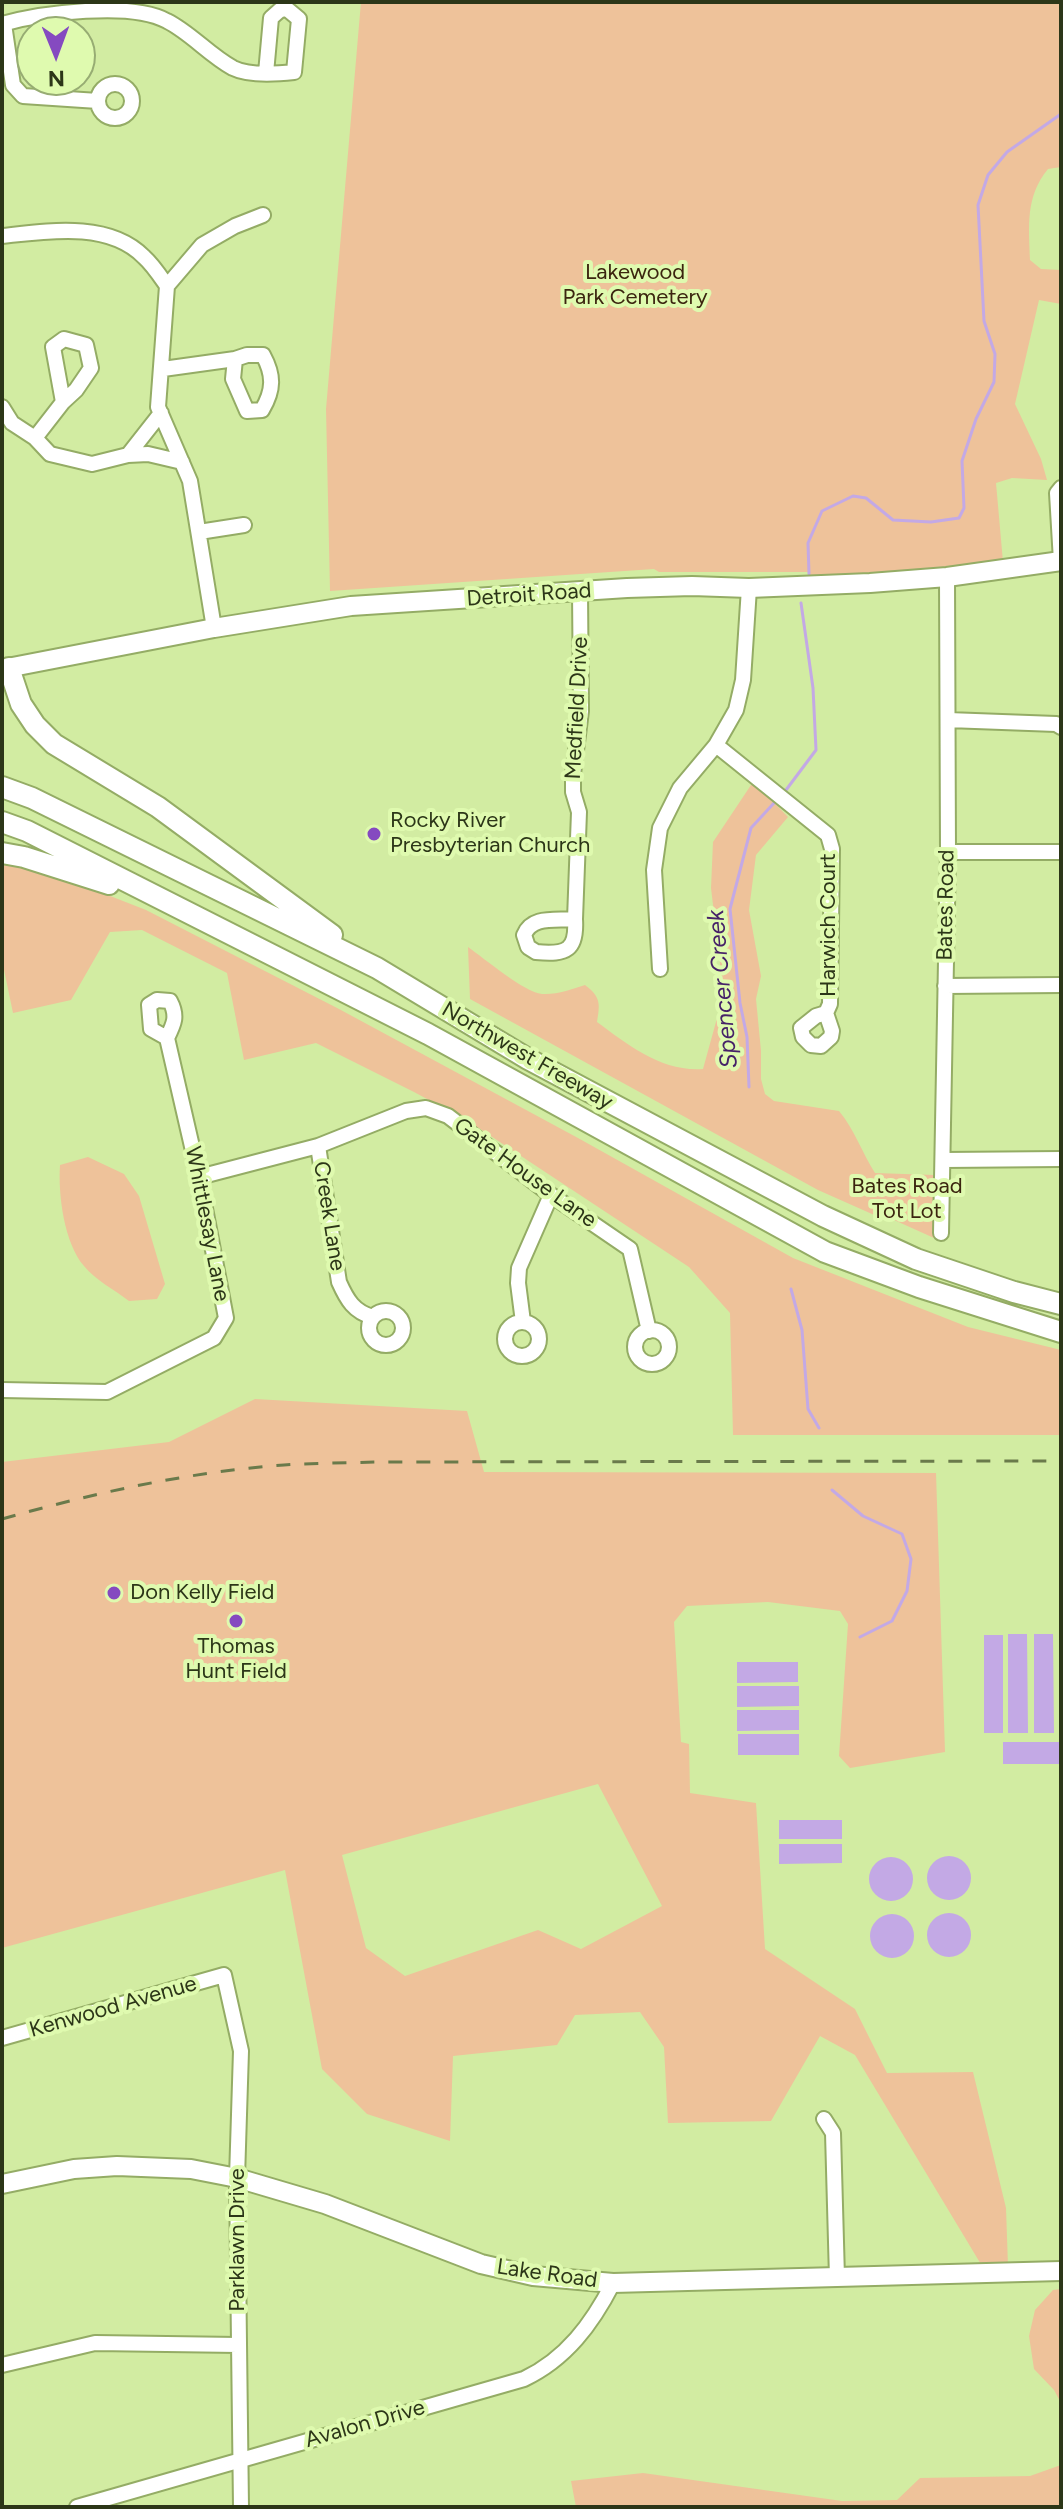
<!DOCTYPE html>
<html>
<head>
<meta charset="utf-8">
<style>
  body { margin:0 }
  #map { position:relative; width:1063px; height:2509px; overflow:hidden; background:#d2eca2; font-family:Figtree,sans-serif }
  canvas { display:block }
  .frame { position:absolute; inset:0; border:4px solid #2c3618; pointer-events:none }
  .north { position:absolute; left:16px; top:16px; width:80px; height:80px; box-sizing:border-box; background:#dffaaf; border:2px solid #97ac73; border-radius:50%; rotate:179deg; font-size:22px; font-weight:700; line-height:32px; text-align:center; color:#2c3618 }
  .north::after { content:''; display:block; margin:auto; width:28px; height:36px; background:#854ac0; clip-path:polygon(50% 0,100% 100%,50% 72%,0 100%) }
</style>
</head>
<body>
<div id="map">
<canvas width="1063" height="2509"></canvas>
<div class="frame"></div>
<div class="north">N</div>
</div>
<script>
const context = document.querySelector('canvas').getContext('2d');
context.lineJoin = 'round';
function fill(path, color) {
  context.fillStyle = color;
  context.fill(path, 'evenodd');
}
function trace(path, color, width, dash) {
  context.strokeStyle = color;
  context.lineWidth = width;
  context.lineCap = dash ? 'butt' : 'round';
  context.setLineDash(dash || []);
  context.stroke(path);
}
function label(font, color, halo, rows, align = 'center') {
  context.font = font + ' Figtree,sans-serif';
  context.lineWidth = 8;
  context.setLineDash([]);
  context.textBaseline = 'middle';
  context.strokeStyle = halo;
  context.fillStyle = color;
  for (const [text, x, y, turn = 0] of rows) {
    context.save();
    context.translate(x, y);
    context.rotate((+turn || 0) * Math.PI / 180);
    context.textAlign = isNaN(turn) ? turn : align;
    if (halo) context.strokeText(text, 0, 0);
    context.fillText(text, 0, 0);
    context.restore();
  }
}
fill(new Path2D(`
  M361 2H1061V167L1048 169C1025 197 1029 226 1030 260L1041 269 1061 270V304L1039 300 1015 404 1041 459 1047 480 1012 478 996 483 1003 562 808 579V568V572H659L654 569 330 591 326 409Z
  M751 785H757L788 817 756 855 749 910 761 976 756 999 761 1051V1079L765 1094 774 1101 839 1111C855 1130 862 1153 875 1173L934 1175V1238L883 1215 881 1218 818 1190 470 999 468 947C485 959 524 992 542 994 557 995 572 989 585 985 601 997 600 1004 597 1022 628 1045 662 1072 703 1069L719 1011 721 972 711 888 713 842Z
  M2 862 54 874 146 910 339 1009 578 1138 793 1258 968 1327 1061 1350V1435H733L730 1313 689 1267 468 1121 414 1092 316 1043 244 1060 227 973 142 930 110 932 71 1000 13 1013 2 960Z
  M88 1157 124 1174 139 1196 165 1284 157 1299 129 1301C115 1290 95 1280 84 1266 64 1243 58 1194 60 1165Z
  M255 1399 467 1411 484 1472 936 1473 945 1752 850 1768 839 1756 848 1624 840 1611 768 1602 687 1606 674 1622 681 1742 689 1744 690 1793 756 1803 765 1949 855 2009 887 2073 973 2072 1006 2208 1008 2266H982L855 2055 820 2036 771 2121 668 2123 664 2047 640 2012 575 2015 557 2045 453 2056 450 2141 367 2114 322 2069 285 1870 2 1948V1462L169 1442ZM598 1784 662 1906 581 1949 538 1930 405 1976 366 1948 342 1855Z
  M1061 2289V2403L1054 2390 1034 2369 1029 2336 1035 2310 1053 2290Z
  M1061 2465V2507L941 2505 812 2507 810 2505 802 2507H576L571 2481 643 2473 842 2501 897 2500 920 2478 1030 2476Z`), '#eec29a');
fill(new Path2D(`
  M1008 1634H1027L1028 1733H1008Z
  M1034 1634H1053L1054 1733H1034Z
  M984 1635H1003V1733H984Z
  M737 1662H798V1682L737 1683Z
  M737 1686H799V1706L737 1707Z
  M737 1710H799V1730L737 1731Z
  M738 1734H799V1755H738Z
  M1003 1742H1061V1764H1003Z
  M779 1820H842V1839H779Z
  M779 1844H842V1863L779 1864Z
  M927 1878a22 22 0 1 1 44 0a22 22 0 1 1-44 0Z
  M869 1879a22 22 0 1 1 44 0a22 22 0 1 1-44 0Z
  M927 1935a22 22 0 1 1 44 0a22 22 0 1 1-44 0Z
  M870 1936a22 22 0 1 1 44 0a22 22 0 1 1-44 0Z`), '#c3a9e5');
trace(new Path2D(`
  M809 574 808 543 822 511 853 496 866 498 893 520 931 522 959 518 964 508 962 461 976 419 994 382 995 354 984 321 978 205 988 175 1007 152 1061 114
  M786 790 816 750 813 688 801 603
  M749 1087 747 1037 740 1003 730 909 751 828 774 803
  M791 1289 802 1330 808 1409 819 1428
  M832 1490 863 1516 902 1534 911 1559 907 1591 892 1621 860 1637`), '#c3a9e5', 3);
const minor = new Path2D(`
  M2 24C41 13 131 1 167 21 191 33 209 55 233 68 249 76 276 74 294 72L299 19 287 9 280 10 271 18 266 73
  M4 24 13 85 23 96 98 101
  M98 101a17 17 0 1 1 34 0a17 17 0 1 1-34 0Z
  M2 236C48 231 109 221 144 257 153 265 160 276 167 286
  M163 369 235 359 233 379 247 411 262 410C274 390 274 375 263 355H247L235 359
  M2 407 12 423 35 438 50 454 92 464 128 455 161 413
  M35 438 63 402 53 347 64 339 86 345 91 368 76 390 63 402
  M128 455 148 454 182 462
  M199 532 244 525
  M1061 561 1057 493 1061 488
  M214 628 190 481 158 407 167 286 202 245 235 226 263 215
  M948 720 1056 724 1061 727
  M716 745 828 835 832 849 830 1004 826 1013 816 1016 801 1028 803 1037 811 1045 821 1046 831 1037 832 1031 826 1013
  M948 852H1061
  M575 919C577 950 567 955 536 952L528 947 524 935C532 915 556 921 575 919L579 812 573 792V774L581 711 580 591
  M660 969 654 870 660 828 680 788 716 745 736 710 743 680 749 588
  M945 986 1061 985
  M318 1146 339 1282C347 1300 354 1312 373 1317
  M944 1160 1061 1159
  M199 1177 318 1146 406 1111 426 1108 448 1116 551 1195 630 1249 649 1331
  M941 1233 948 852 947 577
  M369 1328a17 17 0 1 1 34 0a17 17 0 1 1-34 0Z
  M523 1322 518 1283 519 1268 551 1195
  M505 1339a17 17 0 1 1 34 0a17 17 0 1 1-34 0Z
  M635 1347a17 17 0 1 1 34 0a17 17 0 1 1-34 0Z
  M2 1390 107 1392 214 1338 226 1318 199 1177 167 1038C174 1024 178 1016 170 1001L157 1000 149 1005 151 1029 167 1038
  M2 2038 224 1975 241 2051 237 2178 241 2507
  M824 2119 833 2133 837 2278
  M2 2365 95 2343 238 2345
  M77 2507 524 2379C566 2359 592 2324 613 2283`);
const major = new Path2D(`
  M2 669 214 628 351 606 627 588 692 586 749 588 870 583 947 577 1061 561
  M2 2184 74 2169 117 2166 191 2169 237 2178 325 2204 481 2264 533 2276 613 2283 1061 2271`);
const highway = new Path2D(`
  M9 668 21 704 35 725 54 744 158 807 332 935
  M2 787 32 798 377 968 528 1059 823 1216 916 1259 1014 1292 1061 1304
  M2 822 27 831 428 1034 825 1252 919 1287 1061 1332
  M2 853 24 857 109 884`);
trace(minor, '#94ac65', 18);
trace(major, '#94ac65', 22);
trace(highway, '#94ac65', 24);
trace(minor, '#fff', 14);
trace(major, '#fff', 18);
trace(highway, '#fff', 20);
trace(new Path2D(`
  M2 1519C94 1493 188 1472 284 1465 314 1463 345 1463 375 1462L1061 1461`), '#6a7a4b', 3, [14, 14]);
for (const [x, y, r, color] of [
  [374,834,8,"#854ac0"],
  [114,1593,8,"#854ac0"],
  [236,1621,8,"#854ac0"]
]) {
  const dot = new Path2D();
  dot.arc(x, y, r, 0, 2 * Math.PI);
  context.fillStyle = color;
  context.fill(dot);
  trace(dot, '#dffaaf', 3);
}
label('22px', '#3b250f', '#dffaaf', [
  ["Lakewood",635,273],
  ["Park Cemetery",635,298],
  ["Bates Road",907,1187],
  ["Tot Lot",907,1212]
]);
label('22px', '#2c3618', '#dffaaf', [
  ["Detroit Road",529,595,-4],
  ["Medfield Drive",577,708,-87],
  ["Bates Road",946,905,-89],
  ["Harwich Court",829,925,-90],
  ["Northwest Freeway",527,1056,30],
  ["Gate House Lane",525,1173,36],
  ["Creek Lane",329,1216,81],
  ["Whittlesay Lane",207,1224,79],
  ["Kenwood Avenue",113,2007,-16],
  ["Parklawn Drive",238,2240,-90],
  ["Lake Road",547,2274,8],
  ["Avalon Drive",365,2424,-16]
]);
label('22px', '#2c3618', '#dffaaf', [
  ["Rocky River",390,821],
  ["Presbyterian Church",390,846],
  ["Don Kelly Field",130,1593],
  ["Thomas",236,1647,"center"],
  ["Hunt Field",236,1672,"center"]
], 'left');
label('italic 24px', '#462268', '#dffaaf', [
  ["Spencer Creek",723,989,-95]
]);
</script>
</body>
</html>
